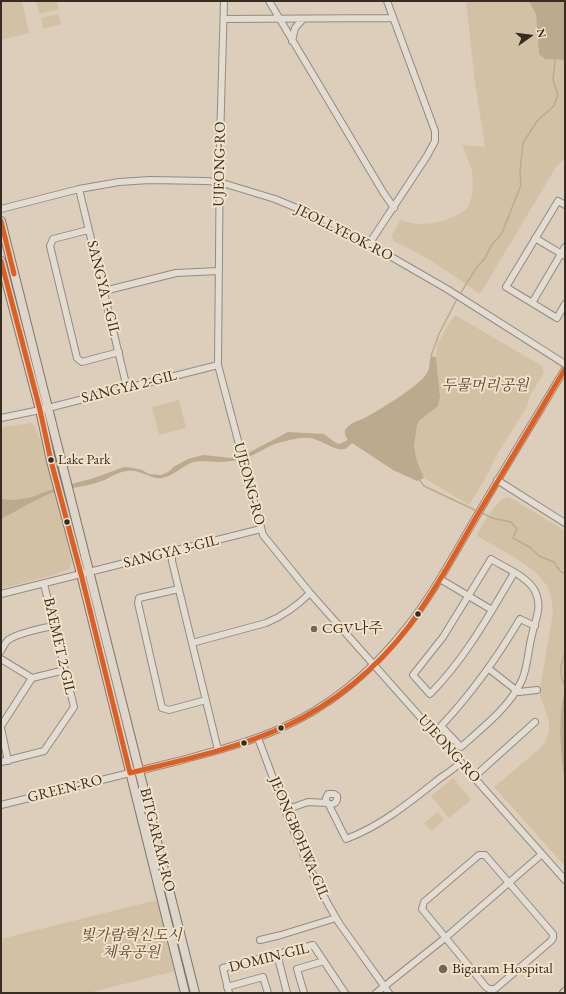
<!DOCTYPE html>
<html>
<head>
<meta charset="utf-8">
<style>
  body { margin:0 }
  #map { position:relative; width:566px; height:994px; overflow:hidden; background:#dcceba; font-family:"EB Garamond",serif }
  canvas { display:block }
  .frame { position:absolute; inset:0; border:2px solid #372c24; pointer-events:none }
  .north { position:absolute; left:510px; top:16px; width:40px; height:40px; -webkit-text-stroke:3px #f2e2c8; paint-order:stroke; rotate:76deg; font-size:11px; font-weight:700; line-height:16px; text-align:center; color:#372c24 }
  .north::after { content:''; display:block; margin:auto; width:14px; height:18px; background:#372c24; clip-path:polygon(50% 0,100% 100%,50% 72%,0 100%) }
</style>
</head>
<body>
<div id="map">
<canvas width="566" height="994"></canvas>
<div class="frame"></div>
<div class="north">N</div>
</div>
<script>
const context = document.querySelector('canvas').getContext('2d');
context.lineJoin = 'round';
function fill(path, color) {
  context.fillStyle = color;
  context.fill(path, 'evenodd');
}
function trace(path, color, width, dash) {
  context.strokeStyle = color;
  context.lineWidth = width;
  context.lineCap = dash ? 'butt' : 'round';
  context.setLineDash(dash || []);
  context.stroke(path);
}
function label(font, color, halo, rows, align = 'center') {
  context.font = font + ' "EB Garamond","Noto Serif KR",serif';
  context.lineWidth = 4;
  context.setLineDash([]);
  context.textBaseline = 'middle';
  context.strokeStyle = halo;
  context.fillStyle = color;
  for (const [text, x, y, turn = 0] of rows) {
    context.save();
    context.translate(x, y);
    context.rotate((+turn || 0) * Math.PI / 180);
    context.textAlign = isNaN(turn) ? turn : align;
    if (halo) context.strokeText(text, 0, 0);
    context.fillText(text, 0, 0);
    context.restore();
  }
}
fill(new Path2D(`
  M1 1H22L29 33 1 40Z
  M36 1H57L59 9 39 14Z
  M466 1H565V159L556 167 480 294C454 276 423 253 394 242L392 235 400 220C406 221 412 224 418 224 433 225 456 219 467 208 474 199 473 181 472 171 470 163 465 153 462 145L485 147 475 83Z
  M58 14 61 24 43 29 41 18Z
  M455 315 542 366 544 373 529 397 528 405 498 453 485 479 469 505 424 478 417 461 414 445 417 426 420 420 438 405 440 396 436 357 437 345 446 328Z
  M179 400 186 428 159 435 152 407Z
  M31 423 35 426 41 442 72 561 69 569 53 575 1 589V427Z
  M507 497 511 498 565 531V866L494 787 537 751 546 741 549 730V721L540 695 541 683 553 612C552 602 551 591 545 583 532 564 497 548 477 536 481 527 497 499 507 497Z
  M453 778 471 800 449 818 431 796Z
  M438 812 444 820 431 831 424 823Z
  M157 900 171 948 175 971 88 993H1V939Z`), '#d3c1a5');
fill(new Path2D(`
  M529 1H565V60L545 59 539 54 536 14Z
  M431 356 436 357 440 396 438 406 420 420 417 426 414 446 417 461 424 478 417 481 393 470 352 443C350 445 347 448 345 449 336 452 320 439 310 438 302 437 294 439 286 441 270 443 258 455 242 459 235 461 226 462 218 462 208 462 201 460 191 463 181 467 173 476 162 478 150 480 141 469 127 471 116 472 109 479 99 482 84 487 67 488 52 493 34 500 18 510 1 519V499L14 500 32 497 53 489 94 478 124 467 134 468 142 470 149 474 161 475 168 472 175 466 188 459 199 456 204 455 231 458 250 452 288 432 324 434 336 443 339 444 348 440 345 435V430C353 420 358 422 368 416 381 409 423 384 428 371 430 367 429 361 431 356Z
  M565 691V784C561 754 557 720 565 691Z`), '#bcaa8f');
trace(new Path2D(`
  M460 294 477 267 485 258 491 246 502 233 521 185 520 172 523 143 537 121 554 106 558 95 553 80 555 60
  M431 356 439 334 458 297
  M419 479 424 486 477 511
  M480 512 492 518 511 522 517 529 513 538 531 548 539 556 554 562 560 571 565 574
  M565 653C560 664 559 675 565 686`), '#bcaa8f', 1.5);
const minor = new Path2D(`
  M224 1 220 142 218 365 263 535 310 593 565 880
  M269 1 383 192 394 208
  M224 19 393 18
  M292 41 295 28 303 19
  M79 189 127 388
  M565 205 558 201 506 287 557 318 565 304
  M1 209 79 189 119 182 150 180 206 181 219 182 275 199 328 221 369 244 447 289 565 364
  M88 230 53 239 50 246 77 358 82 362 119 352
  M535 238 565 256
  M369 244 427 156 435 141V131L387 1
  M104 291 176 273 219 271
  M532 303 565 247
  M1 418 40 410 218 365
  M497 480 565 523
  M172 552V561L181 598 218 750
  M514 573C489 615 465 659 430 694L413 675 443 637 491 559C505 568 527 576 535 591 543 608 535 619 532 635 528 650 528 666 522 680 509 708 483 727 461 747L441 726C472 693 497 658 520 619L535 626
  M440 579 492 610
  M179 589 139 598 138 603 162 708 169 710 206 700
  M1 594 261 529
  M192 643 266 623C283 616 297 606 310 593
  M1 651C3 647 5 643 8 640 16 634 45 627 55 626
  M1 659 32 678
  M489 669 516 690 519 692 537 690
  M1 726 32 678 65 670
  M1 728 8 761
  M258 738 285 810 307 863 328 904 339 923 389 993
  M1 762 44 751 74 707 44 584
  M474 777 535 722
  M326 803V798L328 794H334L337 796V800L335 803 330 805
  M1 805C60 790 119 776 178 761 212 752 247 743 279 729 330 707 372 671 406 628 434 593 456 551 479 512 507 464 536 417 565 369
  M285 810 308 802 328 803 346 839C381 826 410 802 439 779 446 774 454 769 461 762
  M479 855H485L553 934V938L551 941 495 989H489L486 987 422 909 424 902Z
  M260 940 281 935 336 918
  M277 954 287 993
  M227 987 263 977 268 993
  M229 993 223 968 313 945 345 993
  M304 993 297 969 324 961
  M376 993 445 938 542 854`);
const major = new Path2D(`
  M1 221 195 993
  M1 261 40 410 51 461 81 574 185 993
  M564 993 565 992`);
trace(minor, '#948b80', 8);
trace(major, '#7e756b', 10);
trace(minor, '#e3dcd2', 6);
trace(major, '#ded6ca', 8);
trace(new Path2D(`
  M1 221 14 274
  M1 261 40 410 51 461 81 574 130 773C183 760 236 749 286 726 334 704 377 668 409 626 435 591 456 552 478 514 507 466 536 417 565 369`), '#df5f22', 5);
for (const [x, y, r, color] of [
  [51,460,3.5,"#372c24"],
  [67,522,3.5,"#372c24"],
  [418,614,3.5,"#372c24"],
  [314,629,4,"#716558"],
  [281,728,3.5,"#372c24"],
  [244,743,3.5,"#372c24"],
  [443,969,5,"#716558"]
]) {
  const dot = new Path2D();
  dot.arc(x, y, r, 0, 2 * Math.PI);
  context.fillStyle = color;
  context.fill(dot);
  trace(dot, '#f2e2c8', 1.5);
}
label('14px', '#372c24', '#f2e2c8', [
  ["Lake Park",58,460]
], 'left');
label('15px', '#372c24', '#f2e2c8', [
  ["UJEONG-RO",220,164,-89],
  ["JEOLLYEOK-RO",344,233,27],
  ["SANGYA 1-GIL",103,288,76],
  ["SANGYA 2-GIL",129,387,-14],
  ["UJEONG-RO",249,484,75],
  ["SANGYA 3-GIL",171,552,-14],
  ["BAEMET 2-GIL",59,646,77],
  ["UJEONG-RO",449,749,48],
  ["GREEN-RO",65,789,-14],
  ["JEONGBOHWA-GIL",299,838,67],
  ["BITGARAM-RO",157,840,76],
  ["DOMIN-GIL",269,958,-14]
]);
label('italic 15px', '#55483a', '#f2e2c8', [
  ["두물머리공원",485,386],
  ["빛가람혁신도시",131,936],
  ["체육공원",131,953]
]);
label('15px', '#372c24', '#f2e2c8', [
  ["CGV나주",322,629],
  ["Bigaram Hospital",452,969]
], 'left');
</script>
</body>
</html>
